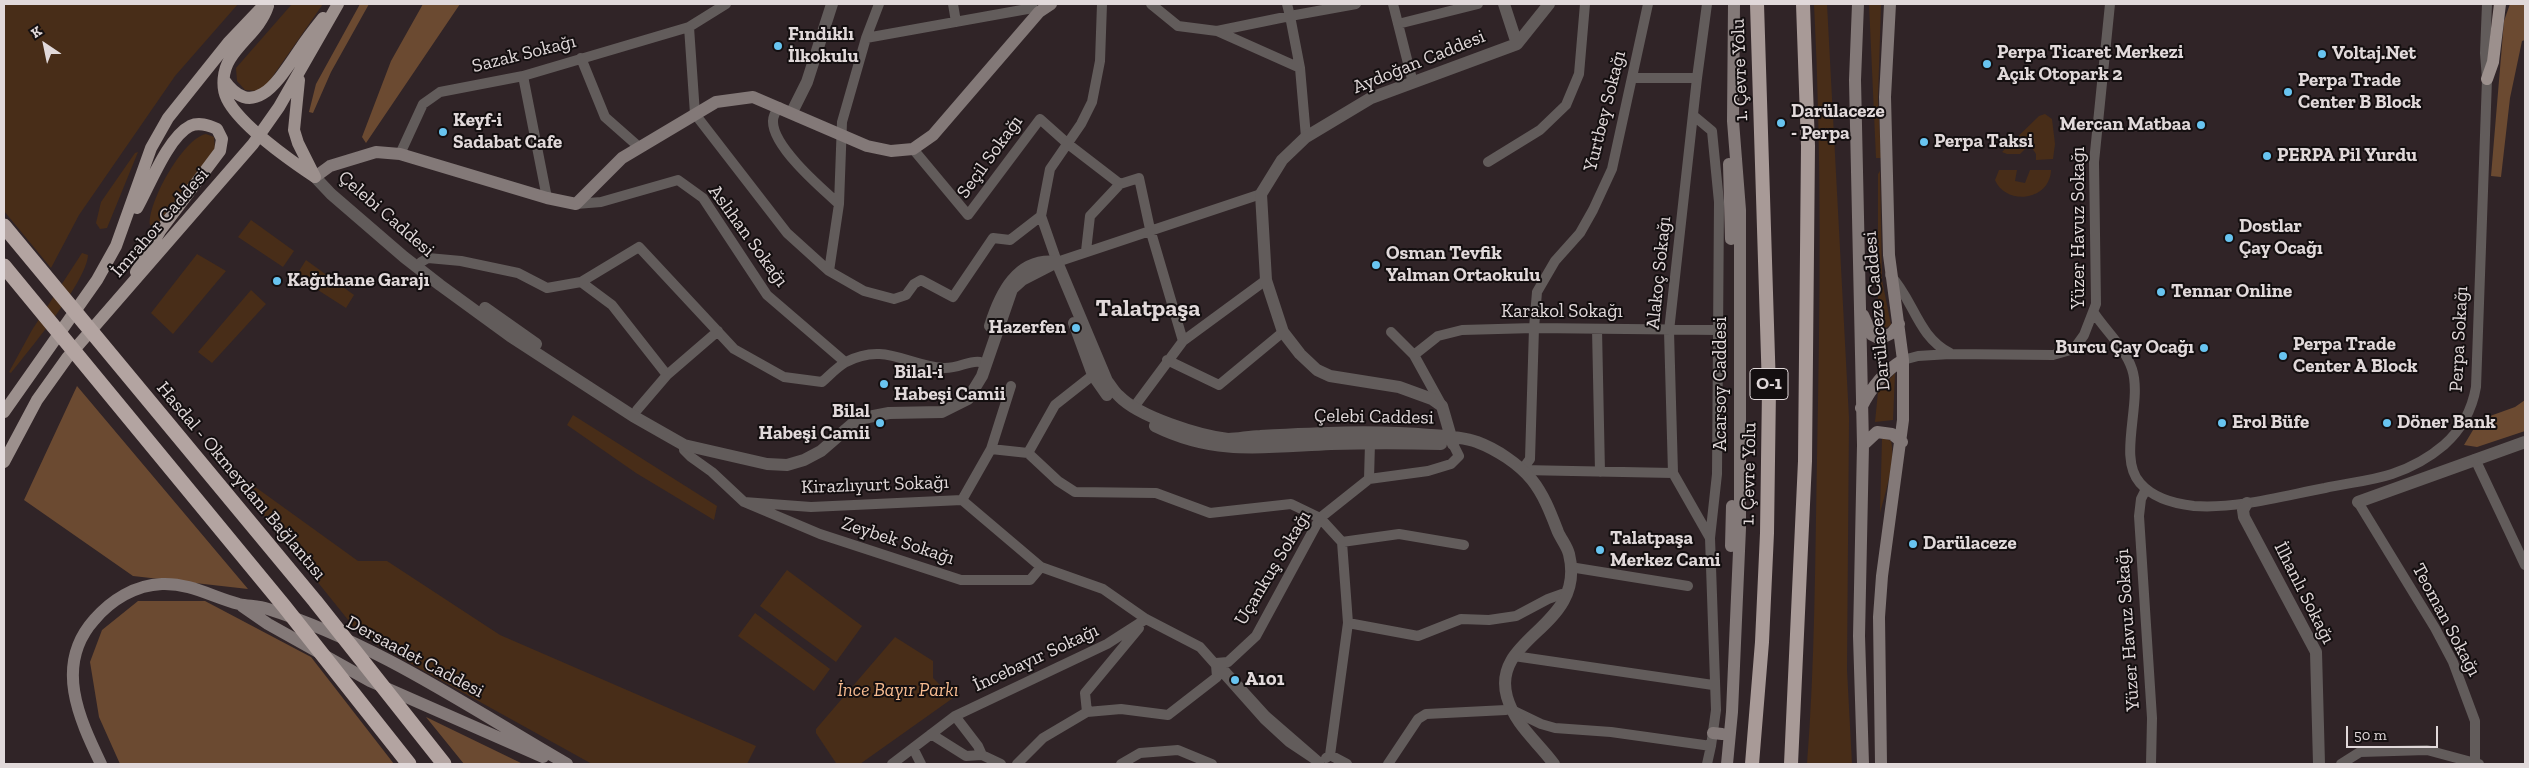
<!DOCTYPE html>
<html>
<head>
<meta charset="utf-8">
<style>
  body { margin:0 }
  #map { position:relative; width:2529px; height:768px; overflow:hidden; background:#302427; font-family:"Zilla Slab",serif }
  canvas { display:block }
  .frame { position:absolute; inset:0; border:5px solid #e1d9da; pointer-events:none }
  .north { position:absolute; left:20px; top:20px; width:50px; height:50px; -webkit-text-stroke:4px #140f10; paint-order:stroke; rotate:326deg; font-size:14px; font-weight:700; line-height:20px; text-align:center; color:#e1d9da }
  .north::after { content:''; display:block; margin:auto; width:18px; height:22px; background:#e1d9da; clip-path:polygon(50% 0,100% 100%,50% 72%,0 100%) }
  .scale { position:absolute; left:2346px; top:726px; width:92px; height:22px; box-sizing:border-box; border:2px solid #e1d9da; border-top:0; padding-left:6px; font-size:15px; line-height:18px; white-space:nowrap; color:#e1d9da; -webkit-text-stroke:4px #140f10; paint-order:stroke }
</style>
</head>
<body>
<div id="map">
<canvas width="2529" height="768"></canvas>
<div class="frame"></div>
<div class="north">K</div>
<div class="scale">50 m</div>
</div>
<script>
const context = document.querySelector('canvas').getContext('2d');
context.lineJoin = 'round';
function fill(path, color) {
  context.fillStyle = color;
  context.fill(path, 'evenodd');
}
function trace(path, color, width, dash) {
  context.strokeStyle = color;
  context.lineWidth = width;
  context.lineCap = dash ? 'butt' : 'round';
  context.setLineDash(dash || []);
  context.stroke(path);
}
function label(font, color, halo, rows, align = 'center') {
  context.font = font + ' "Zilla Slab",serif';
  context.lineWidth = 4;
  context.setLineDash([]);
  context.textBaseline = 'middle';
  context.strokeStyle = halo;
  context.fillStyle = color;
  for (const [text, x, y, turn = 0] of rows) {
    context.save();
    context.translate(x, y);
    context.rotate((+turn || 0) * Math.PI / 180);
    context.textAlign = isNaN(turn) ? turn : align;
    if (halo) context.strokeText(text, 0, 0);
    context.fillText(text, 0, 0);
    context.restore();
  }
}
fill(new Path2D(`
  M4 4H238L175 76 79 215 51 268 4 211Z
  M292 4H323L266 86 258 91 245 90 237 81 236 68Z
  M1814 4H1827L1849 418 1847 670 1852 764H1807C1815 663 1815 561 1817 459 1820 307 1822 155 1814 4Z
  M1869 4H1881L1878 99 1881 158H1876Z
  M2045 114 2052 119 2055 144 2053 159 2036 160V154L2032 148H2026L2020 154H2007L2002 152 2039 116Z
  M206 134 214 137 215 150 155 228 150 225C147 204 183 138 206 134Z
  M138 152 107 228 100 229 96 223 101 202 135 153Z
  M1999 170H2017L2015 181 2025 183 2030 170H2051C2050 201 2006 206 1995 180Z
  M1880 171 1882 280 1891 325 1882 330 1879 328 1878 320V174Z
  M251 220 294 251 283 267 238 237Z
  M82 253 88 255C87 281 29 350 11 373L9 372 32 330Z
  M197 254 226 271 173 334 151 313Z
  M306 260 354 295 346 308 296 276Z
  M251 290 266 304 212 363 198 352Z
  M1895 373 1893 420 1875 422 1878 392Z
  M573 415 717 506 714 520 636 473 567 425Z
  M1884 438 1891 441C1896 460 1885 494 1880 513L1882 439Z
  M222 463 358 561H387L500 635 756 746 747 764H592L361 636Z
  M787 570 862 626 836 662 760 606Z
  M755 613 830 669 814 691 738 636Z
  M895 637 933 661V678L953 698 860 764 836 763 816 733V729Z`), '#482d18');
fill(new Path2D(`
  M360 4H369L331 72 313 113 309 112 316 84Z
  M423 4H460L366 143 362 137 391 61Z
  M2510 4H2525V40L2522 41 2510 98 2501 177 2491 176 2504 21Z
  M77 386 248 589 133 576 24 500Z
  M2525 400V431L2477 447 2464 445 2479 420 2515 407Z
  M138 601H205L311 657 394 764H120L99 717 90 662 102 630Z
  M426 717 523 764H464Z`), '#6b4a31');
trace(new Path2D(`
  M953 4 956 22
  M1102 4 1100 61 1092 102 1081 124 1050 169 1041 216 1057 262 1261 194
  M1151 4 1178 26 1217 31 1290 16 1300 68 1306 137
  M1287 4 1290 16 1356 4
  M1393 4 1413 83
  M1707 4 1697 78 1669 331 1673 473 1710 538
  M1398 24 1478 4
  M689 27 695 114 787 233 829 271 864 291 894 299 906 295 914 284 921 280 953 297 993 238 1010 240 1041 216
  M1217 31 1300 68
  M866 38 1033 8
  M581 58 605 117 639 147
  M523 76 547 198
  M1634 78H1697
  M779 107C776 111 773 116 773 121 772 146 821 188 839 204
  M1694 116 1712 131 1719 202 1717 474 1710 538 1716 710 1711 746
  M913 149 968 215 1040 119 1068 144 1120 184
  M400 154 423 104 440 92 523 76 689 27 726 4
  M1488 162 1540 130 1566 105 1579 74 1585 4
  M576 204 601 202 678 180 703 198 767 295 845 362
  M1086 251 1090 216 1120 184 1139 178 1150 229 1183 341
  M421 262 428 258 461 261 518 273 547 288 581 282
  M829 271 839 204 842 122 866 38 879 4
  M1890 275C1914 300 1917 336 1950 353
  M2094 313C2106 331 2125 348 2132 369 2143 402 2117 458 2140 483 2153 498 2176 504 2194 506 2238 509 2283 496 2325 488 2347 483 2371 481 2392 474 2410 468 2430 457 2444 445 2462 429 2472 410 2476 387L2487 79 2485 53 2487 4
  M1597 329 1600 472
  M1391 332 1414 355 1441 404
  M1414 355 1438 336 1462 330 1534 328 1718 330
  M1167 360 1219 385 1283 332
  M1903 360 1918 356 1950 354 2053 355 2074 349 2084 335 2096 304 2094 162 2110 4
  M667 375 612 305 581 282 639 247 734 349 784 377 822 382C829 376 837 367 846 362 884 342 906 365 943 368 958 369 969 360 980 362
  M1134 407 1183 341 1266 280
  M637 410 667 375 718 331
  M684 445V450L691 457 712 472 744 502 820 534 961 580H1030L1041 567
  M991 449 1028 453 1058 481 1075 492 1156 493 1210 513 1291 504 1320 518 1342 542 1348 623 1330 755
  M1028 453 1055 405 1093 375
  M2475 459 2525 565
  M1522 470 1530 459 1534 328 1537 292 1555 261 1580 233 1593 210 1612 169 1648 4
  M1522 470 1673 473
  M1369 479 1370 443
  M2146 489 2141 499 2139 516 2152 718 2151 764
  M962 500 991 449 1011 386
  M744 502 811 507 962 500 1041 567 1103 589 1146 619 1200 647 1264 719 1289 742 1319 762 1266 716 1226 672 1216 663
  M2358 502 2435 628 2453 662 2475 721V764
  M1342 542 1399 534 1464 545
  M1570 567 1688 586
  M1348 623 1418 636 1461 619 1489 620 1516 616 1548 599 1562 594
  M1514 656 1713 685
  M1216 663 1228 662 1256 636 1320 518 1369 479 1428 471 1451 464 1459 456 1453 444
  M1512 710 1541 724 1555 728 1611 732 1711 746 1707 764
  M1087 712 1085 693 1139 628
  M955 716 978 746 982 755
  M931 734 966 756 982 755 1001 764
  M913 748 921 764
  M1326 758 1330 755 1347 764
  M892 764 955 716 1107 644 1146 619
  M1017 764 1043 738 1087 712 1121 709 1168 715 1217 677 1216 665
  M1121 764 1140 753 1178 750 1212 764
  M1388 764 1418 719 1426 714 1506 710
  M2341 764 2360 752 2427 750 2479 764`), '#625c5b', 10);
trace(new Path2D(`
  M1504 4 1517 44
  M792 112 807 82 832 4
  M315 177 331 194 404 257 440 285 510 336 633 416 684 445 767 464 787 465 804 460 821 451 858 419 889 413 942 412 968 399 982 376 1012 289 1022 280 1057 262
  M1057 262 1107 381C1111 386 1114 392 1119 396 1139 417 1200 436 1228 439 1239 439 1249 436 1260 436 1316 433 1374 430 1430 435 1445 436 1462 437 1477 442 1496 449 1519 464 1532 480 1544 495 1551 514 1558 532 1561 539 1567 546 1569 554 1587 628 1490 636 1507 697 1515 725 1537 741 1554 764
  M485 308 536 344
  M1074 323 1093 375 1107 395
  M990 326C1000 294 1017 257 1057 262
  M1155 426C1216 456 1265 447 1331 444 1368 443 1404 443 1441 444
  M1453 444 1442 406 1432 399 1399 387 1330 376 1317 370 1300 354 1283 332 1266 280 1261 194 1282 160 1306 137 1371 98 1517 44 1549 4
  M2358 502 2525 442
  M2247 503 2243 510 2244 517 2316 652 2319 764`), '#625c5b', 12);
trace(new Path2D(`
  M1858 4 1855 80 1863 445 1859 636 1863 764
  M1729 164 1731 239
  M315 177 330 166 376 152 400 154 547 198 576 204 622 158 716 102 753 97 867 146 891 151 913 149 933 135 1039 12 1051 4
  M1863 315 1872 335 1880 339 1892 333 1899 324
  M1861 408C1871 388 1884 371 1903 360
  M1863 445 1877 432 1892 434 1902 442
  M1731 546 1732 506
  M242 606 268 624 370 681 543 757
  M1713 733 1722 734
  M101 764C79 718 54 665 94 620 111 600 135 585 162 584 191 583 212 597 239 604 248 606 259 606 268 609 376 643 470 708 567 764
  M1727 764 1732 712 1740 528V210L1733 121 1734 4
  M1881 764 1879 617 1882 576 1903 420V360L1889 255 1885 97 1890 4`), '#837978', 12);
trace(new Path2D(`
  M268 6C261 28 242 40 230 59 223 70 221 87 227 99 240 125 291 161 315 177
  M2487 79 2493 62 2500 4
  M224 80C255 124 281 76 300 49 307 38 315 28 323 18
  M299 80 294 130 298 143 315 177
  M136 272 160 231 220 151 222 139 217 129C208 125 199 122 190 126 168 137 149 187 137 208
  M4 412 97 280 116 246 151 148 168 118 228 43 265 4
  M4 462 37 400 67 358 253 144 279 107 338 4`), '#9c908d', 12);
trace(new Path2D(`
  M1752 764 1762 642 1767 533 1769 389 1757 4
  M1791 764 1805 461 1808 146 1803 4`), '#a89a97', 14);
trace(new Path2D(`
  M4 226 315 601 444 764
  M4 266 284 606 409 764`), '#b3a4a1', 15);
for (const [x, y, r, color] of [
  [778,46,5,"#68c4f0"],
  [2322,54,5,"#68c4f0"],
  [1987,64,5,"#68c4f0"],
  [2288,92,5,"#68c4f0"],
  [1781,123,5,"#68c4f0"],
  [2201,125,5,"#68c4f0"],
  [443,132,5,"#68c4f0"],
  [1924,142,5,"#68c4f0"],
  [2267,156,5,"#68c4f0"],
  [2229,238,5,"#68c4f0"],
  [1376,265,5,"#68c4f0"],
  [277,281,5,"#68c4f0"],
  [2161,292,5,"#68c4f0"],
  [1076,328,5,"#68c4f0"],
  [2204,348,5,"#68c4f0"],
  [2283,356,5,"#68c4f0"],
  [884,384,5,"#68c4f0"],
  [880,423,5,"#68c4f0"],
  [2222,423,5,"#68c4f0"],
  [2387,423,5,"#68c4f0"],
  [1913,544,5,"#68c4f0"],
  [1600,550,5,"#68c4f0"],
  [1235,680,5,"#68c4f0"]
]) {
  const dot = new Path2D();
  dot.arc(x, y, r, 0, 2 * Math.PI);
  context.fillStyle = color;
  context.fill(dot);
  trace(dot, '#140f10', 2);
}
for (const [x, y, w] of [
  [1769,384,38]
]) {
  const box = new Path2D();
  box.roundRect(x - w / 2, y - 15.5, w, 31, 4);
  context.fillStyle = '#140f10';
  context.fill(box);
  trace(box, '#e1d9da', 1);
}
label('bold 18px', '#e1d9da', null, [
  ["O-1",1769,384]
]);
label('bold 19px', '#e1d9da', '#140f10', [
  ["Fındıklı",788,35],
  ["İlkokulu",788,57],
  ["Perpa Ticaret Merkezi",1997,53],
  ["Açık Otopark 2",1997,75],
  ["Voltaj.Net",2332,54],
  ["Perpa Trade",2298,81],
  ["Center B Block",2298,103],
  ["Darülaceze",1791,112],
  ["- Perpa",1791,134],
  ["Keyf-i",453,121],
  ["Sadabat Cafe",453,143],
  ["Mercan Matbaa",2191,125,"right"],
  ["Perpa Taksi",1934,142],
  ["PERPA Pil Yurdu",2277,156],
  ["Dostlar",2239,227],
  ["Çay Ocağı",2239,249],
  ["Osman Tevfik",1386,254],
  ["Yalman Ortaokulu",1386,276],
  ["Kağıthane Garajı",287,281],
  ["Tennar Online",2171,292],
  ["Hazerfen",1066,328,"right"],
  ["Perpa Trade",2293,345],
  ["Center A Block",2293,367],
  ["Burcu Çay Ocağı",2194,348,"right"],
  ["Bilal-i",894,373],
  ["Habeşi Camii",894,395],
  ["Bilal",870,412,"right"],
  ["Habeşi Camii",870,434,"right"],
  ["Erol Büfe",2232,423],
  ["Döner Bank",2397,423],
  ["Talatpaşa",1610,539],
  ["Merkez Cami",1610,561],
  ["Darülaceze",1923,544],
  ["A101",1245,680]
], 'left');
label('19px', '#e1d9da', '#140f10', [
  ["Sazak Sokağı",524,54,-14],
  ["Aydoğan Caddesi",1419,62,-22],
  ["1. Çevre Yolu",1740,70,-92],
  ["Yurtbey Sokağı",1605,111,-76],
  ["Seçil Sokağı",990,157,-54],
  ["Çelebi Caddesi",386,214,41],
  ["İmrahor Caddesi",160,223,-49],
  ["Yüzer Havuz Sokağı",2079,228,-90],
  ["Aslıhan Sokağı",748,236,54],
  ["Alakoç Sokağı",1659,273,-84],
  ["Darülaceze Caddesi",1877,311,-95],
  ["Karakol Sokağı",1562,312],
  ["Perpa Sokağı",2459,339,-87],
  ["Acarsoy Caddesi",1721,384,-90],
  ["Çelebi Caddesi",1374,417,1],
  ["1. Çevre Yolu",1749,474,-89],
  ["Hasdal - Okmeydanı Bağlantısı",241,481,50],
  ["Kirazlıyurt Sokağı",875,485,-2],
  ["Zeybek Sokağı",898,541,18],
  ["Uçankuş Sokağı",1273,568,-59],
  ["İlhanlı Sokağı",2304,593,63],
  ["Teoman Sokağı",2446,620,62],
  ["Yüzer Havuz Sokağı",2128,630,-94],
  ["Dersaadet Caddesi",415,657,28],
  ["İncebayır Sokağı",1036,658,-25]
]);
label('italic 19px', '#f6bb90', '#140f10', [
  ["İnce Bayır Parkı",898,691]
]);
label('bold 24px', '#e1d9da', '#140f10', [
  ["Talatpaşa",1148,309]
]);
</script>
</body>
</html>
